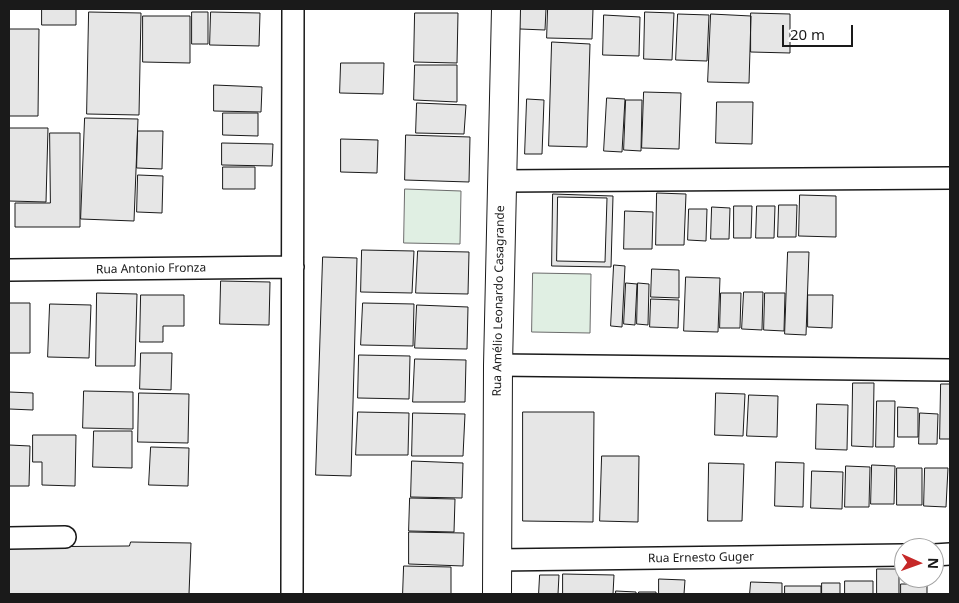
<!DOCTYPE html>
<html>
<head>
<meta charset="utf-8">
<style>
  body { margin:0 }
  #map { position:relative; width:959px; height:603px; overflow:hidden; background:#fff; font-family:"Noto Sans",sans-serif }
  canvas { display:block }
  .frame { position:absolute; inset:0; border:10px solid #1a1a1a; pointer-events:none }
  .north { position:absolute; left:894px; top:538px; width:50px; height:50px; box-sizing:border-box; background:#fff; border:1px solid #a3a3a3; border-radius:50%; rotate:92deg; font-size:14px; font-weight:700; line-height:20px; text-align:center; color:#1a1a1a }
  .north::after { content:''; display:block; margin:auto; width:18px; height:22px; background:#c62828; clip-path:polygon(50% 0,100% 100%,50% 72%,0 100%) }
  .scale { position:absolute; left:782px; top:25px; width:71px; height:22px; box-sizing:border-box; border:2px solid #1a1a1a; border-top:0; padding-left:6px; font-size:15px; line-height:18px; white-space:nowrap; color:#1a1a1a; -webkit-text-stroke:4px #fff; paint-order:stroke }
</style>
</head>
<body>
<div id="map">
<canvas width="959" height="603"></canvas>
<div class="frame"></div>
<div class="north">N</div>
<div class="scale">20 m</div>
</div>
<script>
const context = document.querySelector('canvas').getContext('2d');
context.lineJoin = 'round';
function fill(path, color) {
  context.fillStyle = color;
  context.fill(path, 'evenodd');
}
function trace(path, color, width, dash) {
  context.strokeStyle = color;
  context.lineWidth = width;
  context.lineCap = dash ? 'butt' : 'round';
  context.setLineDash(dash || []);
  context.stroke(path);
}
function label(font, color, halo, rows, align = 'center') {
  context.font = font + ' "Noto Sans",sans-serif';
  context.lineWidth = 4;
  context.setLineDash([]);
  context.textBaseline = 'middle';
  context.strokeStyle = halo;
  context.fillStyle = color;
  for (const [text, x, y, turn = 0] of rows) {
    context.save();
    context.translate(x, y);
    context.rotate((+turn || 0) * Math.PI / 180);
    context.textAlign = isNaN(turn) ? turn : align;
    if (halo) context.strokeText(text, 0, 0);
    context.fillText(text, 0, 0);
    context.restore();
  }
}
const green = new Path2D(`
  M405 189 461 191 460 244 404 243Z
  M533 273 591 274 590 333 532 332Z`);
fill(green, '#e0efe3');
trace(green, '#6a6a6a', 1);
const building = new Path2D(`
  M42 9H76V25H42Z
  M520 9H546L545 30 520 29Z
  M548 9H593L592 39 547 38Z
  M89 12 141 13 139 115 87 114Z
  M192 12H208V44H192Z
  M211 12 260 13 259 46 210 45Z
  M645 12 674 13 672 60 644 59Z
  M415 13H458L457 63 414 62Z
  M751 13 790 14V53L751 52Z
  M678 14 709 15 707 61 676 60Z
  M711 14 751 16 749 83 708 82Z
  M604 15 640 17 639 56 603 55Z
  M143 16H190V63L143 62Z
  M9 29H39L38 116H9Z
  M552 42 590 44 587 147 549 146Z
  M341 63H384L383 94 340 93Z
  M415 65H457V102L414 100Z
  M214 85 262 87 261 112 214 111Z
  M644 92 681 93 679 149 642 148Z
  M607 98 625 99 622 152 604 151Z
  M527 99 544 100 542 154H525Z
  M626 100H642L641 151 624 150Z
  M717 102H753L752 144 716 143Z
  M417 103 466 105 464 134 416 133Z
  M223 113H258V136L223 135Z
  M85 118 138 119 134 221 81 219Z
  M9 128H48L46 202 9 201Z
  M138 131H163L162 169 137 168Z
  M50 133H80V227H15V203H50Z
  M406 135 470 137 469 182 405 180Z
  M341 139 378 140 377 173 341 172Z
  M222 143 273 144 272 166 222 165Z
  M223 167H255V189H223Z
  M138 175 163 176 162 213 137 212Z
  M657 193 686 194 684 245H656Z
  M553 194 613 196 611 267 552 266Z
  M800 195 836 196V237L799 236Z
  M558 197 607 198 605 262 557 261Z
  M779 205H797L796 237H778Z
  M734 206H752L751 238H734Z
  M757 206H775L774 238H756Z
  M712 207 730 208 729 239H711Z
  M689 209H707L706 241 688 240Z
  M625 211 653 212 652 249H624Z
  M362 250 414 251 412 293 361 292Z
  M418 251 469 252 468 294 416 293Z
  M788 252H809L806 335 785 334Z
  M323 257 357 258 351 476 316 475Z
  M614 265 625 266 622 327 611 326Z
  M652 269 679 270V298L651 297Z
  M686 277 720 278 718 332 684 331Z
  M221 281 270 282 269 325 220 324Z
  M626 283 637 284 635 325 624 324Z
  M638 283 649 284 648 325 637 324Z
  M744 292H763L762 330 742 329Z
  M97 293 137 294 135 366H96Z
  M721 293H741L740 328H720Z
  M765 293H785L784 331 764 330Z
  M141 295H184V326H163V342H140Z
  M808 295H833L832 328 808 327Z
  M651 299 679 300 678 328 650 327Z
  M9 303H30V353H9Z
  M363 303 414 304 413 346 361 345Z
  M50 304 91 305 89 358 48 357Z
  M417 305 468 307 467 349 415 348Z
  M141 353H172L171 390 140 389Z
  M359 355 410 356 409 399 358 398Z
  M415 359 466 360 465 402H413Z
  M853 383H874L873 447 852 446Z
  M941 384H950V439H940Z
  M84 391 133 392V429L83 428Z
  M9 392 33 393V410L9 409Z
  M139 393 189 394 188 443 138 442Z
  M716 393 745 394 743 436 715 435Z
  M749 395 778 396 777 437 747 436Z
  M877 401H895L894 447H876Z
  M817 404 848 405 847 450 816 449Z
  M898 407 918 408V437H898Z
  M358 412 409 413 408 455H356Z
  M523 412H594L593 522 523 521Z
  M413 413 465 414 463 456H412Z
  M920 413 938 414 937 444H919Z
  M94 431H132V468L93 467Z
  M33 435H76L75 486 42 485V462H33Z
  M9 445 30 446 29 486H9Z
  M151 447 189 448 188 486 149 485Z
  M602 456H639L638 522 600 521Z
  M412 461 463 463 462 498 411 497Z
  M776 462 804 463 803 507 775 506Z
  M709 463 744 464 742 521H708Z
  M872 465 895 466 894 504H871Z
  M846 466 870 467 869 507H845Z
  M897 468H922V505H897Z
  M925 468H948L946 507 924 506Z
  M812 471 843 472 842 509 811 508Z
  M410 498 455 499 454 532 409 531Z
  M409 532 464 533 463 566 409 564Z
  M131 542 191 543 189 594H9V547L129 546Z
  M404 566 451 567V594H403Z
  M877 569H899V594H877Z
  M563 574 614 575 613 594H563Z
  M540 575H559L558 594H539Z
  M659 579 685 580 684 594H659Z
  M845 581H873V594H845Z
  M751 582 782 583V594H750Z
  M822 583H840V594H822Z
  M901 584H927V594H901Z
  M785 586H821V594H785Z
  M616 591 636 592V594H616Z
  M639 592H656V594H639Z`);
fill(building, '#e6e6e6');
trace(building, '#1a1a1a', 1);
const street = new Path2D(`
  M501 181 950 178
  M9 270 293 267
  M498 365 950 370
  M9 538 65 537
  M934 555 950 554
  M497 560 904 555
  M292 594 293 9`);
const secondary = new Path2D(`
  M497 594 498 365 506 9`);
trace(street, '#1a1a1a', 24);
trace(secondary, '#1a1a1a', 30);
trace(street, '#fff', 21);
trace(secondary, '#fff', 28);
label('12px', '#1a1a1a', '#fff', [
  ["Rua Antonio Fronza",151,269,-1],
  ["Rua Amélio Leonardo Casagrande",499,301,-89],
  ["Rua Ernesto Guger",701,558,-1]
]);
</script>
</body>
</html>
